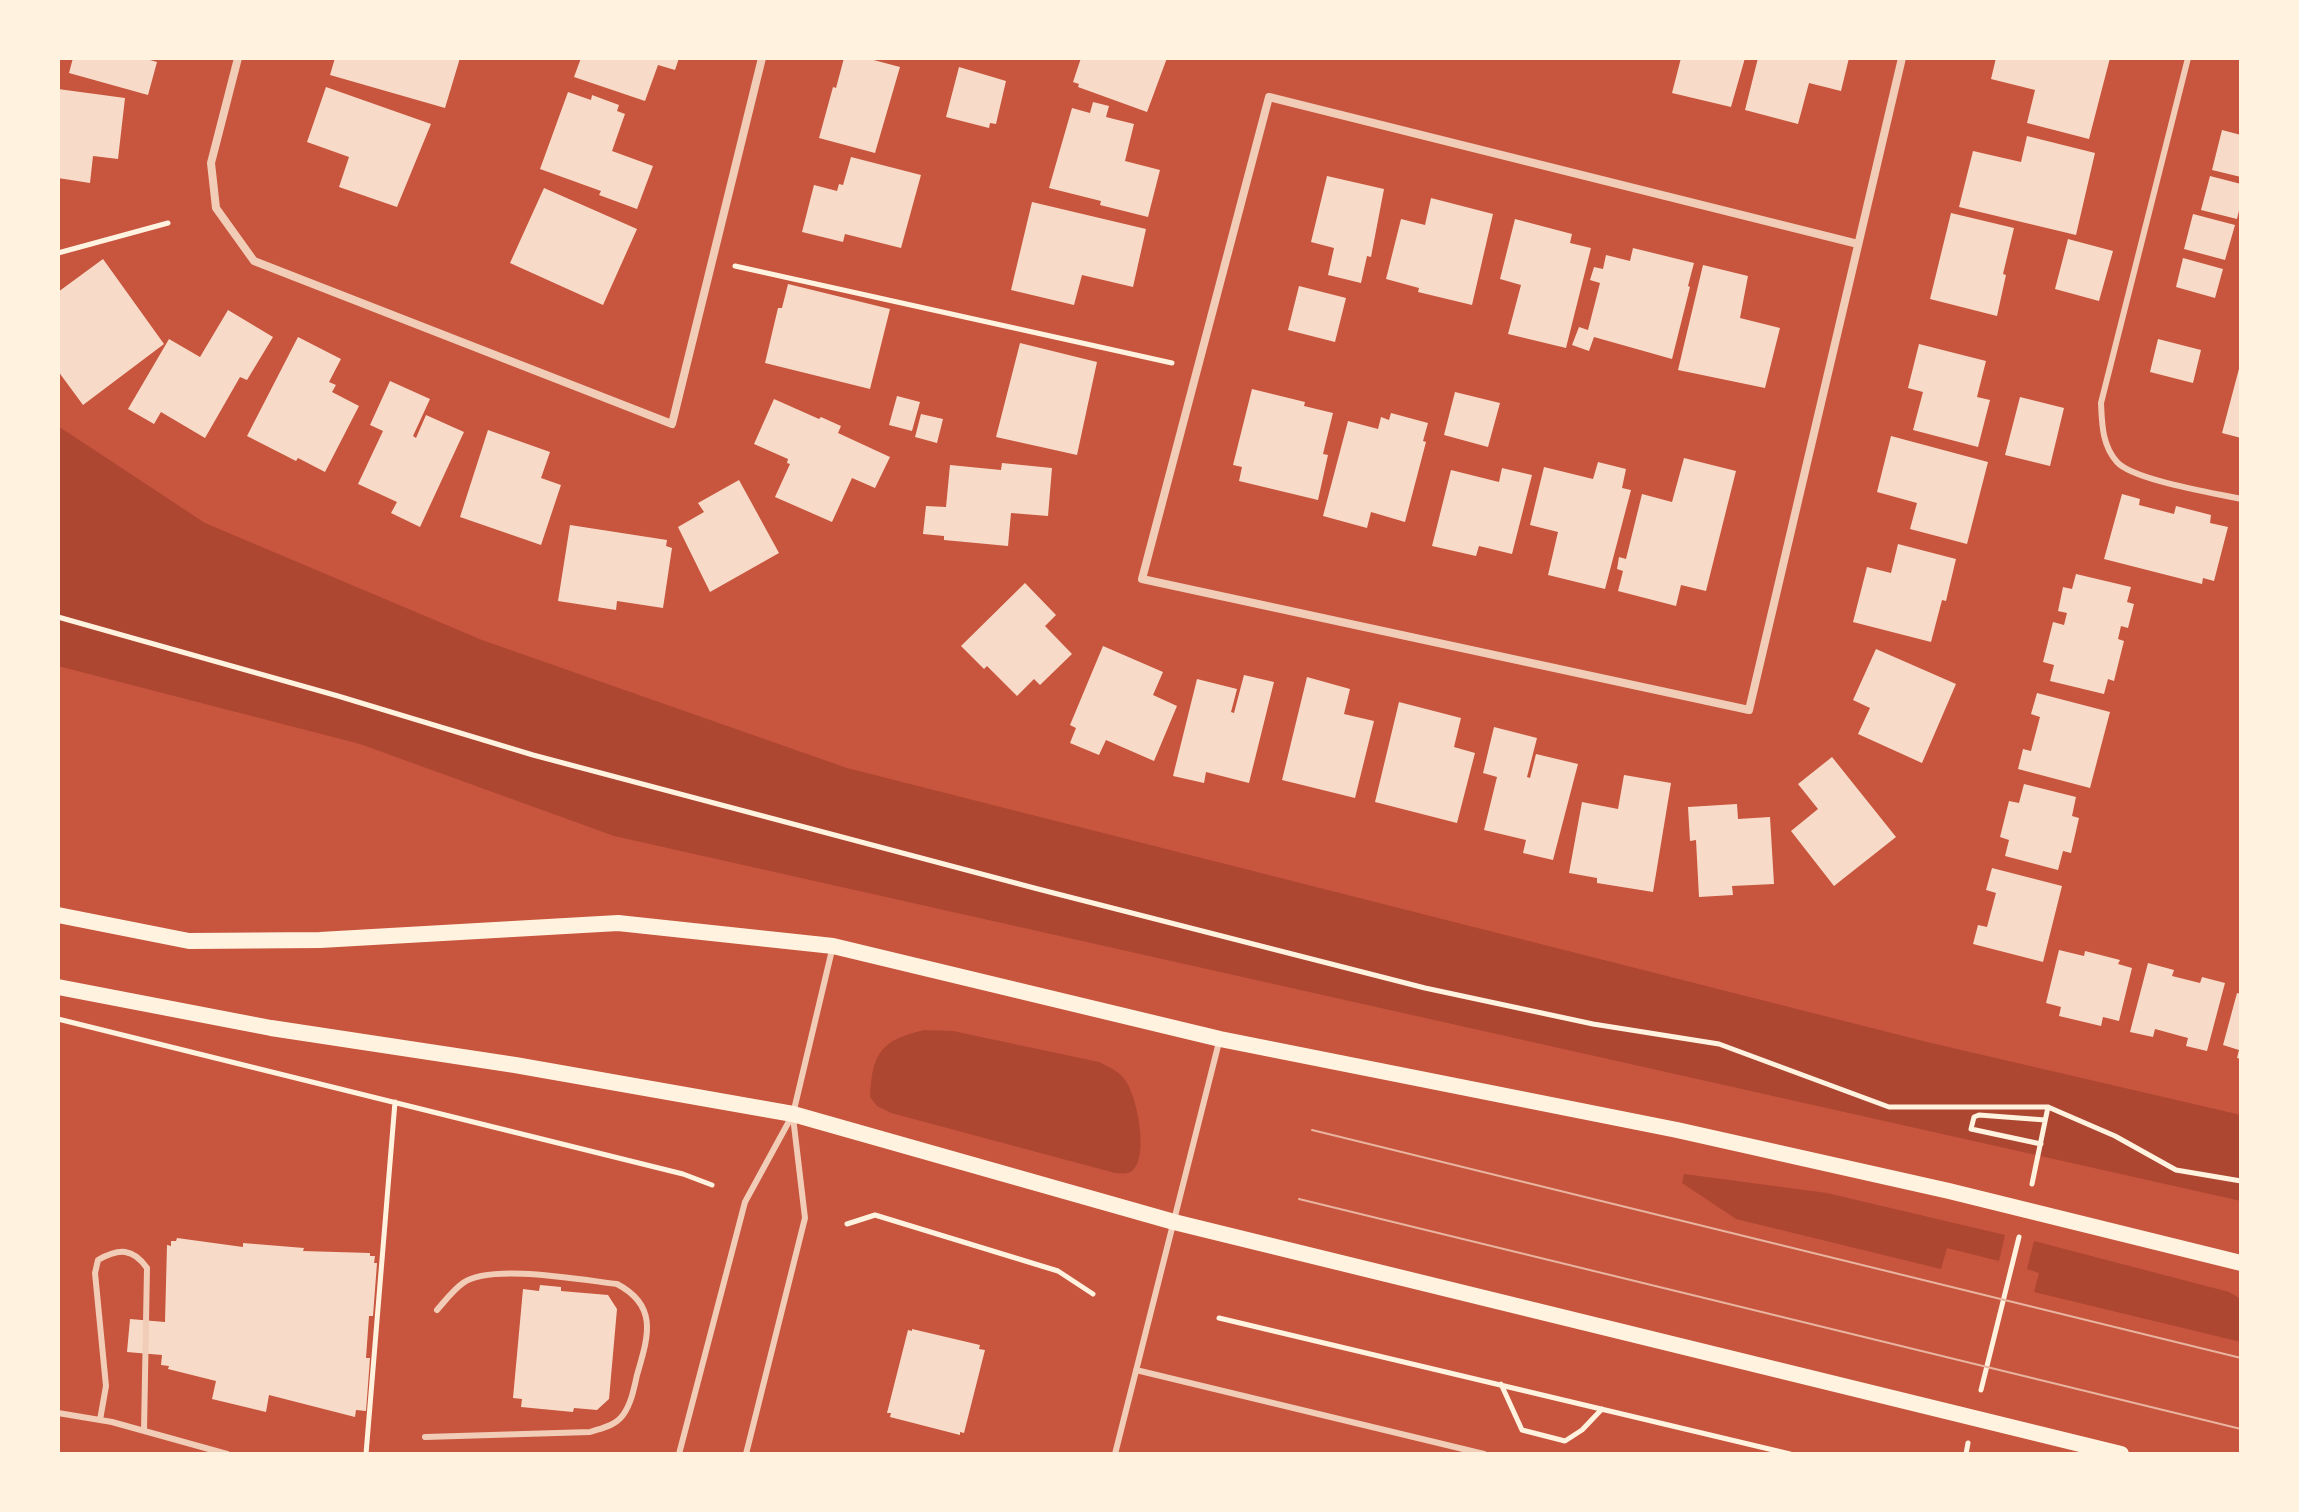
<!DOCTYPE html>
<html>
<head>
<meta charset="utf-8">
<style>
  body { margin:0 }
  #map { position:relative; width:2299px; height:1512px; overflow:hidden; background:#c8553d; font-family:Karla,sans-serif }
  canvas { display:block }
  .frame { position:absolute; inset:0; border:60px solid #fff3e0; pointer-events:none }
</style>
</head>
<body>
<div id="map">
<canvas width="2299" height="1512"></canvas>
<div class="frame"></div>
</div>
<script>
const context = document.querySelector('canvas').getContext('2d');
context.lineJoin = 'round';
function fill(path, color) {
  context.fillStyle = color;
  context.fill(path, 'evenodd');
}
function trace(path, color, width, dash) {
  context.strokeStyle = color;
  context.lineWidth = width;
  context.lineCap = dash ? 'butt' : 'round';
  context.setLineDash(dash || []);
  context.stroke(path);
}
fill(new Path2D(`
  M58 426 205 523 482 640 847 768 1927 1042 2241 1115V1201L614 836 360 744 58 666Z
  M924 1030 953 1031 1099 1062C1109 1067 1119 1071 1125 1080 1137 1095 1149 1156 1133 1170 1128 1175 1121 1173 1115 1173L891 1113 877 1106 870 1097C872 1053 881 1040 924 1030Z
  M1684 1174 1827 1193 2005 1235 1999 1261 1947 1248 1941 1269 1736 1219 1682 1183Z
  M2034 1241 2229 1292 2241 1299V1342L2034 1292 2039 1273 2027 1269Z`), '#ae4732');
fill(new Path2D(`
  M73 58H143L157 62 148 95 69 73Z
  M335 58H460L445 108 330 75Z
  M581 58H679L675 70 658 65 645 101 574 77Z
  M844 58H866L900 67 875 153 819 138 833 87 836 88Z
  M1081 58H1167L1147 112 1078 87 1079 84 1073 82Z
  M1681 58H1745L1731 107 1672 93Z
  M1758 58H1849L1841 91 1809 83 1798 124 1745 110Z
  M1996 58H2110L2089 139 2027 123 2035 90 1991 79Z
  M959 67 1006 81 996 124 990 123 989 128 946 117Z
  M326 87 431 124 397 207 339 187 349 157 307 142Z
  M58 89 125 98 118 159 93 156 90 183 58 178Z
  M568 92 591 100 592 95 619 105 617 111 625 114 612 151 653 166 637 209 599 195 601 191 540 169Z
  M1093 102 1109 106 1106 117 1134 124 1125 161 1160 170 1148 217 1100 205 1101 201 1049 188 1072 108 1090 113Z
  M2222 130 2241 135V177L2212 170Z
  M2027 136 2095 153 2076 235 1959 207 1973 151 2021 162Z
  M851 157 921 175 901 248 845 234 843 242 802 232 814 185 837 191 839 184 843 185Z
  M1327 176 1384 189 1371 257 1367 256 1361 283 1328 275 1334 248 1311 242Z
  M2210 176 2241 184V202L2237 219 2201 210Z
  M544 188 637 229 603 305 510 263Z
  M1431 198 1493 214 1472 305 1418 292 1419 288 1386 279 1401 219 1425 225Z
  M1032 202 1146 229 1133 287 1082 275 1074 305 1011 290Z
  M1951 213 2014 228 2003 274 2006 275 1997 316 1930 299Z
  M2193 214 2235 225 2225 260 2184 249Z
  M1515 219 1572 234 1570 243 1591 248 1566 348 1508 334 1521 285 1500 279Z
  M2068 239 2113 251 2099 301 2055 289Z
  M1633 248 1694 263 1688 286 1690 287 1672 359 1594 337 1589 351 1572 345 1579 327 1588 330 1600 283 1590 280 1594 267 1603 269 1606 255 1630 261Z
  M2183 258 2223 269 2215 298 2176 287Z
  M103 259 164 344 83 405 58 371V328L60 326 58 323V292Z
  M1703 265 1748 276 1740 318 1780 328 1765 388 1678 370Z
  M788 284 890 309 870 389 765 363 778 308H782Z
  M1299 286 1346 298 1335 342 1288 330Z
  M228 310 273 337 247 380 240 377 205 438 161 412 154 424 128 409 169 339 200 357Z
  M298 337 341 359 329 382 336 385 332 392 359 406 325 472 298 458 296 461 247 436Z
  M2158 339 2201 350 2193 383 2150 372Z
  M1020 343 1097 362 1077 455 996 437Z
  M1919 344 1986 361 1977 397 1990 400 1978 447 1913 430 1923 392 1908 388Z
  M2240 365H2241V438L2222 433Z
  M390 381 430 399 413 436 416 438 426 415 464 432 420 527 391 513 397 502 358 484 383 431 370 425Z
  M1252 389 1305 402 1304 406 1333 413 1323 454 1328 455 1318 500 1239 481 1242 467 1233 465Z
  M1455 392 1500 403 1488 447 1444 435Z
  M897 396 920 402 912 431 889 425Z
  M2020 397 2064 408 2050 466 2005 455Z
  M774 399 819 419 821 417 841 426 838 433 890 457 875 488 852 478 832 522 775 497 790 464 787 463 788 459 754 444Z
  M1391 413 1428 423 1423 441 1426 442 1405 522 1371 512 1367 528 1323 516 1348 421 1378 429 1381 417 1389 420Z
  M921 414 943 419 937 443 915 437Z
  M488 430 550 452 541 478 561 485 541 545 460 517Z
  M1891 436 1988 462 1967 544 1910 529 1917 503 1877 492Z
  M1684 458 1736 471 1706 591 1681 585 1676 606 1618 591 1623 571 1617 569 1619 557 1626 559 1642 494 1672 502Z
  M1598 462 1626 469 1622 488 1631 490 1605 589 1548 575 1558 532 1530 525 1544 467 1593 479Z
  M1002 463 1052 468 1048 516 1011 513 1008 546 944 540V536L923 534 926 506 946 507 950 465 1001 470Z
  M1502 468 1532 475 1512 554 1479 546 1476 556 1432 546 1451 470 1499 482Z
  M739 480 779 553 710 592 678 527 704 512 698 503Z
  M2122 494 2140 499 2139 505 2174 514 2176 506 2211 515 2210 523 2228 527 2214 581 2203 578 2202 584 2104 559Z
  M570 525 667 540 666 546 672 548 663 608 617 601 616 610 558 601Z
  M1898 544 1956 559 1946 601 1942 600 1931 642 1853 622 1867 567 1891 573Z
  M2076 574 2131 587 2127 602 2134 604 2128 628 2121 626 2118 639 2124 641 2114 681 2108 679 2104 694 2050 681 2054 665 2043 662 2053 622 2064 625 2067 613 2058 611 2063 587 2072 589Z
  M1025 583 1056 615 1045 626 1072 654 1040 685 1034 679 1017 696 987 666 984 669 961 646Z
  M1103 646 1163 672 1153 695 1177 706 1154 761 1106 740 1099 755 1070 743 1076 728 1070 725Z
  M1876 649 1956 684 1922 763 1858 734 1870 708 1853 700Z
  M1244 675 1274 682 1249 783 1206 772 1204 783 1173 776 1197 679 1237 689 1231 712 1234 713Z
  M1307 677 1350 689 1344 714 1374 721 1355 798 1282 780Z
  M2037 693 2110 712 2090 788 2018 769 2023 749 2031 751 2040 717 2031 714Z
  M1399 702 1461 718 1454 747 1475 753 1457 823 1375 802Z
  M1494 727 1537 738 1527 777 1530 778 1536 754 1578 764 1553 860 1523 853 1526 840 1484 830 1497 777 1483 773Z
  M1832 757 1896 837 1834 886 1791 831 1818 809 1798 784Z
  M1624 775 1671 783 1653 892 1597 883V878L1569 873 1582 802 1618 809Z
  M2024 784 2076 797 2072 816 2079 818 2071 853 2063 851 2058 870 2005 856 2009 840 2000 837 2009 801 2019 803Z
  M1737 804 1738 819 1770 817 1774 884 1732 886 1733 895 1699 897 1696 840 1690 841 1688 807Z
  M1992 868 2062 886 2043 962 1973 944 1978 925 1987 927 1996 893 1986 890Z
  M2059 950 2084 956 2085 951 2120 960 2118 964 2132 968 2119 1021 2103 1017 2101 1026 2059 1016 2061 1007 2046 1003Z
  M2148 963 2174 970 2172 976 2200 983 2202 977 2225 983 2207 1051 2186 1046 2188 1038 2155 1029 2153 1037 2130 1032Z
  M2237 993 2241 994V1059L2237 1058 2239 1050 2223 1045Z
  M177 1238 243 1247V1243L304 1248 303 1251 370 1253V1256H375L374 1263H377L373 1316H369L366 1358H370L366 1411 356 1410 355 1417 269 1395 266 1412 212 1399 216 1381 168 1369 169 1366 161 1365 162 1355 127 1352 130 1319 165 1322 167 1245 171 1246V1241H176Z
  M540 1285 561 1287V1291L608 1295 617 1309 609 1399 597 1410 574 1408 573 1412 521 1407 522 1399 513 1398 523 1289 539 1291Z
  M912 1329 980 1345 979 1349 985 1350 964 1433 960 1432V1435L890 1417 891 1413H887L908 1330 912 1331Z`), '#f7dbc8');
trace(new Path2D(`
  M58 253 168 223
  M735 266 1172 363
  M58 617 338 696 533 755 1038 889 1425 988 1593 1024 1719 1044 1889 1107H2048L2115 1136 2176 1170 2241 1181
  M58 1019 683 1174 712 1185
  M2041 1144 1971 1129 1974 1117 1979 1115 2045 1120
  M2032 1184 2048 1107
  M847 1224 875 1215 1058 1271 1093 1294
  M1219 1318 1790 1454
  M1501 1384 1522 1430 1565 1441 1582 1430 1602 1409
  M1981 1390 2019 1237
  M366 1454 395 1102
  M1966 1454 1968 1443`), '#fff3e0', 5);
trace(new Path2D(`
  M2188 58 2101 403C2102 424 2102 445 2117 462 2133 480 2214 493 2241 499
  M1136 1370 1484 1454
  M58 1413 112 1422 227 1454
  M100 1420 106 1386 95 1273 98 1260C119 1248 133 1248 147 1268L144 1431
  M425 1437 590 1432C602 1428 615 1426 623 1415 631 1404 634 1389 637 1375 648 1337 659 1306 617 1284 582 1280 490 1263 463 1283 453 1290 445 1301 437 1310
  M679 1454 745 1202 793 1114 832 950
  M746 1454 805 1218 793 1117
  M1115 1454 1219 1042`), '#f1ccb7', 6);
trace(new Path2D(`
  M238 58 211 163 216 208 254 261 672 424 762 58
  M1858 244 1269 97 1142 579 1749 710 1902 58`), '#f1ccb7', 8);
trace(new Path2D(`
  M58 915 189 941 320 940 618 923 833 946 1220 1039 1677 1130 1949 1191 2241 1263
  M58 987 271 1028 515 1065 793 1114 1174 1222 2121 1454`), '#fff3e0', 16);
trace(new Path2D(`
  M1312 1130 2241 1358
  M1299 1199 2241 1429`), '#e9b49f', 2);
</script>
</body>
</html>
